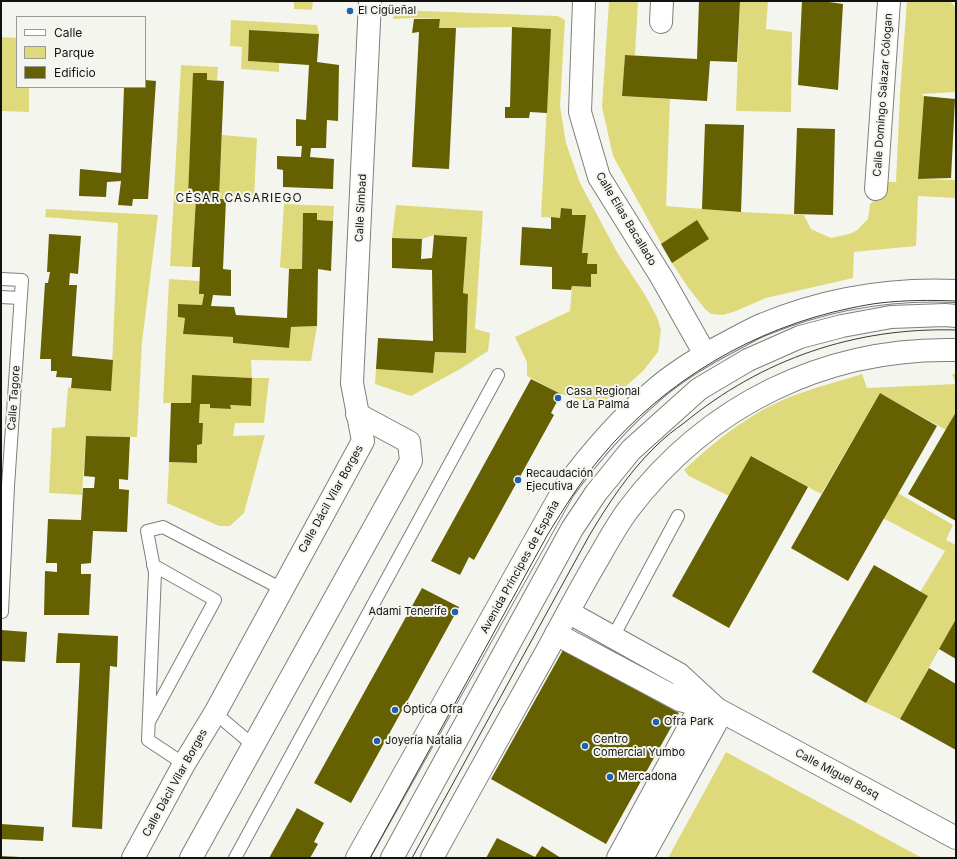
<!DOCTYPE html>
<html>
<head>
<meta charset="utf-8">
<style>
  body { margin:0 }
  #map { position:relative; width:957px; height:859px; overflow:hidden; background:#f5f5f0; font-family:Inter,sans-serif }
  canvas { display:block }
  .frame { position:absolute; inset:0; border:2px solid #121210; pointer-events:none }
  .legend { position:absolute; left:16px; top:16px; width:130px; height:72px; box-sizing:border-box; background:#f5f5f0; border:1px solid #9a9a96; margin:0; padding:5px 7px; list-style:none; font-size:12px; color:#121210 }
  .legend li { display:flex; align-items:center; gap:8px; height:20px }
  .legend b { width:20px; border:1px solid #9a9a96 }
</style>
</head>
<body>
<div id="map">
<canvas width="957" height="859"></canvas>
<div class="frame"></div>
<ul class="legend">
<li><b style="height:5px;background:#fff"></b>Calle</li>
<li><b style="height:11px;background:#deda7c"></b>Parque</li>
<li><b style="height:11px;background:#656001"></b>Edificio</li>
</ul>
</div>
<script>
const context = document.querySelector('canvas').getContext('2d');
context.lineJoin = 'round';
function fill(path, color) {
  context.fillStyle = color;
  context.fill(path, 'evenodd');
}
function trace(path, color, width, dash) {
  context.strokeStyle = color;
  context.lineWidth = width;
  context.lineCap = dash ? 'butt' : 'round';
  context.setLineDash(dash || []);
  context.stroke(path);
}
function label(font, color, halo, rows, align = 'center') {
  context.font = font + ' Inter,sans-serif';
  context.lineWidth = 4;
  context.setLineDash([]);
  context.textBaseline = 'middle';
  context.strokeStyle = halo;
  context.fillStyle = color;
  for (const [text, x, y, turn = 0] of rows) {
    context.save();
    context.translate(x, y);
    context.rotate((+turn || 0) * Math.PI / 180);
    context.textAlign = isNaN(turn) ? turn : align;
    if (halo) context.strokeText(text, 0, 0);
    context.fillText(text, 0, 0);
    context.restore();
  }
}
fill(new Path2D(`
  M294 1H313L312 10 294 9Z
  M609 1H638L635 55H625L622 96 670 99 666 206 741 212 804 215 811 229 831 238 849 234 856 231 868 219 870 204 882 194 883 182H896L900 95 907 1H950L956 8V92L922 94 924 96 918 179 956 180V198L918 196 916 246 854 252 853 278 766 298 736 311 723 315 711 314 705 309 687 286 672 263 613 156 602 107Z
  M740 1H768L766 29 792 32 791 112 736 111Z
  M395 10 558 16 565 20 560 106 566 143 580 183 617 252 645 295 657 317 661 330 658 352 643 371 625 387 606 400 589 402 561 394 527 376V362L515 337 570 311 572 286 590 287 591 274H597V264H587L588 253H582L586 215H572V209L561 208 560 218 541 217 551 29 512 27 439 28 440 19 412 18 393 19Z
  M231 20 317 25 319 34 249 30 248 61 279 63V72L241 69 242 47 230 46Z
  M1 37 17 38V87H29V112L2 111Z
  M181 65 218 67 217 80H207V73H193L196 198 192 267 170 266Z
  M222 135 257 138 254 198 243 197 219 199Z
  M284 204 334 206 333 221 317 220V213H303L302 269H289L280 267Z
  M396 205 483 211 475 329 490 333 488 351 460 369 411 396 375 384 376 369 433 373 435 352 466 353 468 294 463 293 467 237 434 235 422 239 392 238Z
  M46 209 158 215 142 342 137 437 86 436 82 495 49 493 52 428 65 427 68 387 71 388 111 391 118 223 45 217Z
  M169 279 199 281V293L204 294 202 305 178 304V317L185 318 183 334 233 337V343L289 348 291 327 317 326 311 361 251 360 252 378H269L264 423H235L233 436 265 435 244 513 230 526H219L167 503 169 462 197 463V445L202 444 203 423H199L200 404H210V408L230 409V405L251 406 252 378 193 375 191 403H163Z
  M862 374 867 388 956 384 952 374H956V412L946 430 880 393 821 494 752 456 729 496 689 476 684 470C717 439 755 409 798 394 819 386 841 381 862 374Z
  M898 493 953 525 946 540 956 545V619L900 719 866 703 928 596 920 592 945 551 883 518Z
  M726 752 922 858H668Z`), '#deda7c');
fill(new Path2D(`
  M699 1H740L737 62 710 61 707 101 622 96 625 55 697 59Z
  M802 1H822L843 4 838 90 798 85Z
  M414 19H440L439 28H456L449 169 412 167 419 32 412 33Z
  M512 27 551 29 547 113 530 112 529 118H505V107H510Z
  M249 30 319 34 317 62 339 65 338 121 327 120 326 148H311L310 157 334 159 333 189 283 187V170L277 169V156L301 157 302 146H296V119L306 120 309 65 248 61Z
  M193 73H207V80L224 81 219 199H226L223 269 231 270V296L213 295 211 306 234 307 236 315 287 318 289 269H302L303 213H317V220L333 221 331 271 318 269 317 326 291 327 289 348 233 343V337L183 334 185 318 178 317V304L202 305 204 294H199L200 267H192L196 198 188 197Z
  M145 80 156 81 148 199H133L132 206 118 205 121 181 107 182 106 197 79 196 80 169 121 173 124 87H145Z
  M924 96 955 99 951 178 918 179Z
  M705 124 744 125 741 212 702 209Z
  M797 128 835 129 833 215 794 214Z
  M561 208 572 209V215H586L582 253H588L587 264H597V274H591V287L572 286 571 290 552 289V267L520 265 522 227 551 229V217L560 218Z
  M697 220 709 239 672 263 661 244Z
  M49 234 81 236 78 274 70 273 69 285H77L72 356 113 360 111 391 71 388 72 378 56 377 57 371H51V359H40L45 283H48L50 272H47Z
  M434 235 467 237 463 293 468 294 466 353 435 352 433 373 376 369 378 338 433 341 432 270 392 268V238L422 239 421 259 432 258Z
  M192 375 252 378 251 406 230 405 231 409 210 408V404H200L199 423H203L202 444 197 445V463L169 462 171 403H191Z
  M531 379 561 394 551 413 554 415 474 560 469 557 460 575 431 561Z
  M880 393 937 426 848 581 791 548Z
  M956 412V521L908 494Z
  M86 436 130 437 128 480 119 479V489L129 490 127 532 93 531 91 563 81 564V574H91L89 615H44L45 571 57 572V563H46L48 519 81 520 83 488H94L95 477 84 476Z
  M751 456 808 487 729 628 672 596Z
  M874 565 928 596 866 703 812 672Z
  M422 588 459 607 351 803 314 783Z
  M956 619V659L939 649Z
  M1 630 27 632 25 662 1 661Z
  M58 633 118 636 117 667 110 666 102 829 72 827 80 663H56Z
  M563 650 679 713 606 844 491 779Z
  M929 668 956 684V750L900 719Z
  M297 808 324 823 314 842 318 844 310 858H269Z
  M1 824 44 827 43 841 1 839Z
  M497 838 535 857 542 846 561 858H486Z
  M1 856 20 857V858H1Z`), '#656001');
const lane = new Path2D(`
  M1 279 22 280 8 486 2 612
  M1 297 20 298
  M613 637 678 516
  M215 713 254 746
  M150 720 215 600 153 565
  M184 764 148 740 155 573 147 531 163 527 282 589
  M235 858 498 375`);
const street = new Path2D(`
  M584 1 580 112 599 177 662 278 705 354
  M661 22 662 1
  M876 189 889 1
  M568 612 679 674 717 709 956 838
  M556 634 680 700 713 708
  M133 858 184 764 215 713 363 441 352 383 370 1
  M191 858 411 461 409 442 357 414
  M392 858 572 529 596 493 631 450 699 389 748 360 800 337 842 326 891 317 945 315 956 316
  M618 858 705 698
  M642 858 722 712`);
const secondary = new Path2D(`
  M357 858 564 489C590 454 618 421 651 393 675 371 703 355 732 340 742 335 753 328 764 324 825 299 890 288 956 291
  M432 858C470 788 509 719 548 649 565 618 581 587 599 557 608 541 617 525 628 510 707 405 825 347 956 350`);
trace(lane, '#7f7f7a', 14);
trace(street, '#7f7f7a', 24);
trace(secondary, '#7f7f7a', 24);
trace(lane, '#fff', 12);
trace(street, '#fff', 22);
trace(secondary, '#fff', 22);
trace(new Path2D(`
  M370 858 548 534C564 508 581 481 601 457 664 381 754 328 851 308 861 306 871 304 880 303 905 300 931 300 956 301
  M412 858 589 536C608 504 629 472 656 446 664 438 674 430 684 423 762 359 855 327 956 330`), '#3b3b38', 1);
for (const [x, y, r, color] of [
  [350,11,4,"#1f60b0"],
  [558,398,4,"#1f60b0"],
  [518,480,4,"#1f60b0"],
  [455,612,4,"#1f60b0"],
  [395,710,4,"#1f60b0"],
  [656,722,4,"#1f60b0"],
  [377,741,4,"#1f60b0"],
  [585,746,4,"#1f60b0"],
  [610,777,4,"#1f60b0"]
]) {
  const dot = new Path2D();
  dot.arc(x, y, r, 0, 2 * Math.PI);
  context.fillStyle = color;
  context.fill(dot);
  trace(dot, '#f5f5f0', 1.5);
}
label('11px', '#121210', '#f5f5f0', [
  ["El Cigüeñal",358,11],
  ["Casa Regional",566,392],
  ["de La Palma",566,405],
  ["Recaudación",526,474],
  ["Ejecutiva",526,487],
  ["Adami Tenerife",447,612,"right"],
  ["Óptica Ofra",403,710],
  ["Ofra Park",664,722],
  ["Centro",593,740],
  ["Comercial Yumbo",593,753],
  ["Joyería Natalia",385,741],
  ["Mercadona",618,777]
], 'left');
label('11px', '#121210', '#f5f5f0', [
  ["Calle Domingo Salazar Cólogan",883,95,-86],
  ["Calle Simbad",361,208,-87],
  ["Calle Elias Bacallado",626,219,59],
  ["Calle Tagore",14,398,-86],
  ["Calle Dácil Vilar Borges",331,499,-61],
  ["Avenida Príncipes de España",520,567,-61],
  ["Calle Miguel Bosq",837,774,28],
  ["Calle Dácil Vilar Borges",175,783,-61]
]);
context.letterSpacing = '1px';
label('12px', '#121210', '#f5f5f0', [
  ["CÉSAR CASARIEGO",239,198]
]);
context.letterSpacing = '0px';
</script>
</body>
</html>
